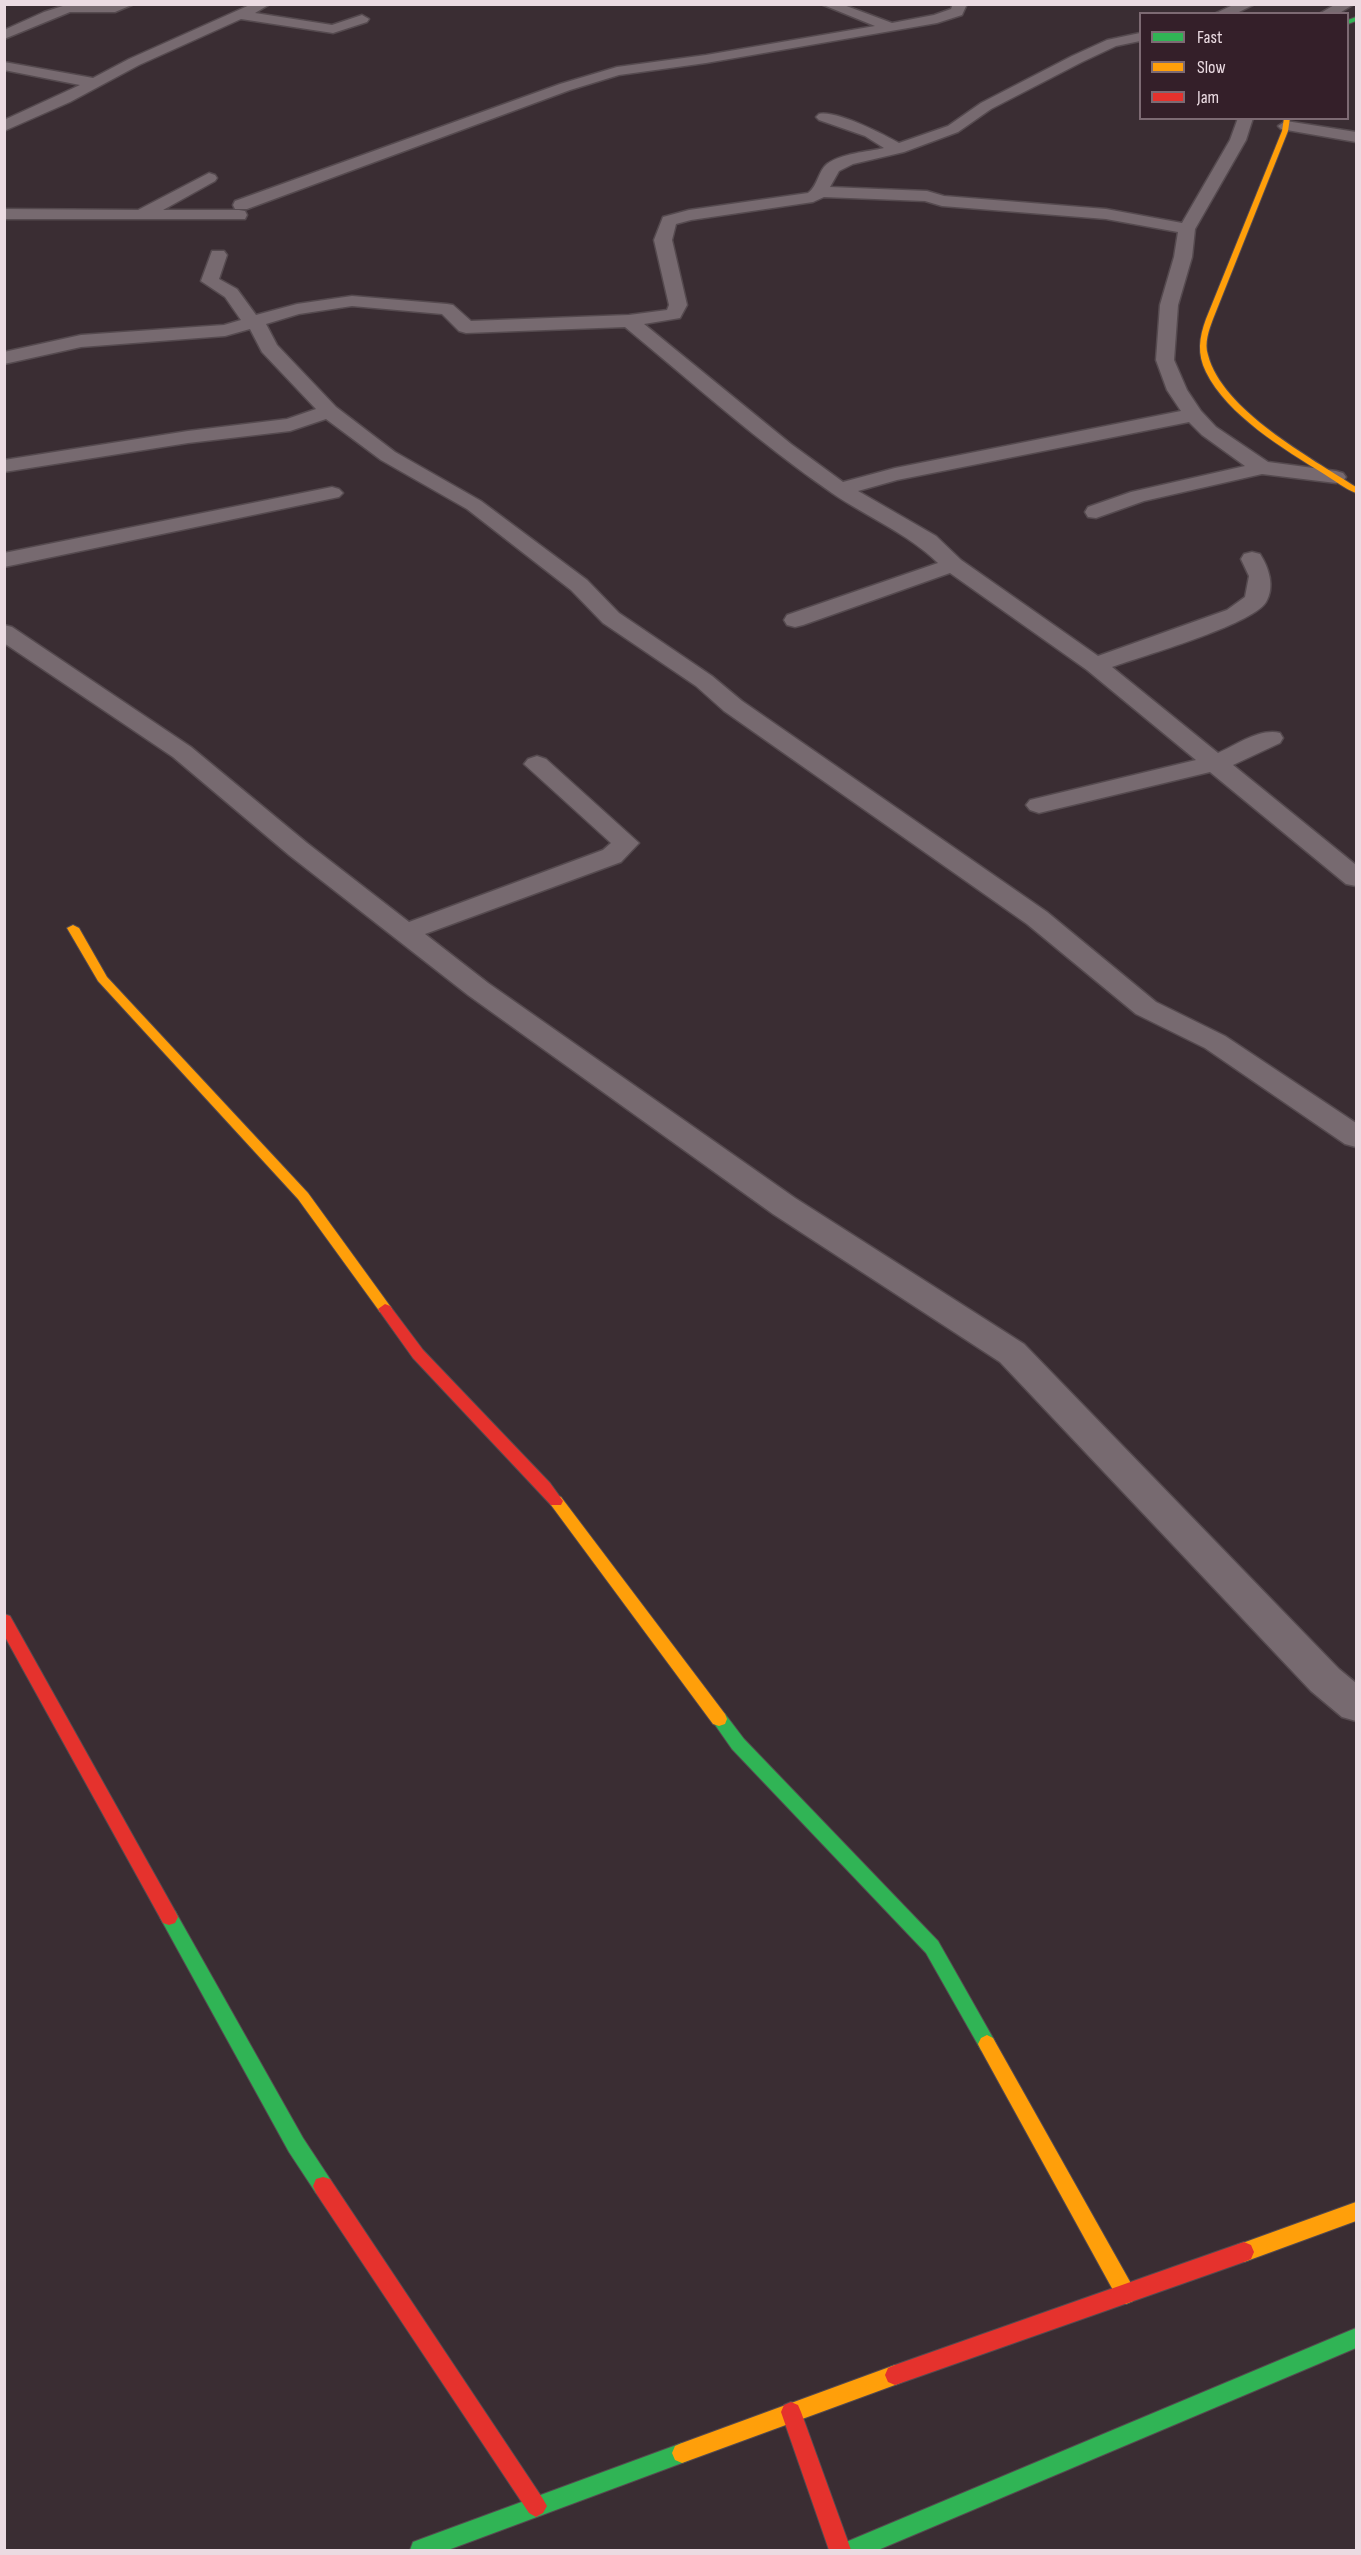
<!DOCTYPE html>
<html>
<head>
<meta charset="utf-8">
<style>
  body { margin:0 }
  #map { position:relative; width:1361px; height:2555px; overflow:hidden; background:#3a2d33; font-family:"Sofia Sans Condensed",sans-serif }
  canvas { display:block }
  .frame { position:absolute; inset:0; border:6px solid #ebdbe2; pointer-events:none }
  .legend { position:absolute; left:1139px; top:12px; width:210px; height:108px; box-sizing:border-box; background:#341f29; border:2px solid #7d6a73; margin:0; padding:8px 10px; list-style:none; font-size:18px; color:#ebdbe2 }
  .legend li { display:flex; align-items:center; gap:12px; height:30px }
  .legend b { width:30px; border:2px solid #7d6a73 }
</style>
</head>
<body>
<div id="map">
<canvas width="1361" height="2555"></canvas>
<div class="frame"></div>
<ul class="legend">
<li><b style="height:8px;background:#30b455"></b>Fast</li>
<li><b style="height:8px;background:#ff9f0a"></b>Slow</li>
<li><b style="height:8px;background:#e5322d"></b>Jam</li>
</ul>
</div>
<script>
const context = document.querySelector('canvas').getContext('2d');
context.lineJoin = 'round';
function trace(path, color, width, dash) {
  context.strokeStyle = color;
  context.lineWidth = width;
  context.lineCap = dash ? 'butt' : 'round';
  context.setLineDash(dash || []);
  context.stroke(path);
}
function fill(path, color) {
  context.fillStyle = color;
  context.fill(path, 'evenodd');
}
const street = new Path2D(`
  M69 4H134L115 12H70L4 39V30L44 12Z
  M252 4H270L255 13 332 25 362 15 369 19 367 22 333 33 241 19 139 65 70 102 4 131V120L80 85 4 70V62L93 78 129 59Z
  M821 4H841L892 23 934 15 951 9 953 4H967L962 15 937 23 706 63 619 75 570 90 247 209H235L233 205 235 201 560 84 617 67 706 55 875 26Z
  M1235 4H1255L1235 14H1214Z
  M1336 4H1354L1338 14H1319Z
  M1140 33V41L1116 46 1082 62 991 109 958 132 904 152 853 164 839 171 830 187 927 191 944 196 1106 209 1182 223 1230 140 1238 118H1253L1246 140 1195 229 1192 257 1178 305 1174 360 1187 390 1201 411 1216 427 1268 462 1336 471 1343 473 1346 477 1343 481 1336 483 1262 474 1144 501 1096 518 1088 517 1085 512 1088 507 1131 492 1245 466 1202 435 1189 422 897 480 858 491 936 536 961 560 1098 656 1227 610 1245 597 1249 576 1241 559 1244 554 1252 552 1260 554C1269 568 1275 587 1266 602 1252 625 1142 656 1112 667L1218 753C1236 745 1260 728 1280 733L1283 738 1280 743 1233 765 1356 865V886L1346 884 1210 772 1039 813 1030 810 1026 805 1030 800 1196 760 1087 670 950 573 803 625 795 627 787 625 784 620 787 615 938 563C907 533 867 517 832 493 759 443 693 383 625 327L466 333 459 331 442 314 352 306 299 314 266 324 277 345 336 407 395 452 481 501 587 580 619 613 712 676 742 701 1047 912 1156 1002 1225 1036 1356 1123V1147L1345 1144 1205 1048 1136 1014 1027 924 724 711 696 686 603 623 571 590 467 509 381 460 326 419 290 431 188 443 4 472V460L188 431 287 419 316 409 262 352 250 329 225 336 81 347 4 364V352L81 335 224 325 241 320 225 297 201 281 212 251H224L227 255 219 279 237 289 256 315 297 304 352 296 447 304 453 305 471 321 629 315 667 310 669 305 654 240 663 217 689 210 808 193C818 186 818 171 827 164 842 153 867 152 884 148L865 136 819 120 816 117 819 114C836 110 883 134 899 143L948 126 981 103 1072 56 1107 40ZM824 197 925 201 942 206 1106 219 1178 232 1174 257 1160 305 1156 360 1167 390 1181 411 895 468 843 482 791 444 644 324 680 318 687 305 672 240 676 224 691 220 813 202Z
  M1286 121 1356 132V142L1281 129 1278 126Z
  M209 173 215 175 217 178 215 181 163 210H239L245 211 247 215 245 219H4V209L138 210Z
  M332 487 339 489 343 493 339 497 4 567V553Z
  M4 625 12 627 191 747 307 843 409 922 603 850 611 843 524 764 528 759 537 756 546 759 639 843 621 862 425 934 488 983 795 1198 1024 1344 1339 1669 1356 1683V1721L1342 1717 1311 1691 1000 1362 773 1214 468 995 289 855 173 757 4 643Z`);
const fast = new Path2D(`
  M1356 17V21L1348 24V20Z
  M719 1712 725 1714 744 1739 938 1941 993 2038 996 2044 993 2050 987 2053 981 2050 926 1953 732 1749 711 1719 713 1714Z
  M169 1909 175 1911 303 2138 330 2179 333 2186 330 2193 323 2195 316 2193 289 2152 163 1923 160 1917 163 1911Z
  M1356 2328V2348L878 2550H843L846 2542Z
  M682 2443 689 2446 692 2453 689 2460 682 2463 448 2550H410L413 2542 421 2539Z`);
const slow = new Path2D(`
  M1284 118H1290L1288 131 1213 319C1209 330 1204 343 1208 355 1222 410 1311 458 1356 487V493C1345 489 1334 480 1324 474 1285 450 1227 415 1206 372 1197 354 1199 338 1206 319L1282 131Z
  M73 925 79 928 107 977 308 1193 390 1306 392 1309 390 1312H380L298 1199 98 981 67 928Z
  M556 1495 561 1497 725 1714 727 1719 725 1724 719 1726 713 1724 551 1505 549 1501 551 1497Z
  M987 2035 993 2038 1133 2287 1136 2294 1133 2301 1126 2304 1119 2301 981 2050 978 2044 981 2038Z
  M1356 2202V2221L1244 2262 1237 2259 1234 2252 1237 2245Z
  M895 2365 902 2368 905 2375 902 2382 895 2385 682 2463 675 2460 672 2453 675 2446 682 2443Z`);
const jam = new Path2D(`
  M385 1304 390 1306 423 1350 550 1483 563 1501 561 1505H551L413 1358 378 1309Z
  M4 1614 10 1616 175 1911 178 1917 175 1923 169 1925 163 1923 4 1635Z
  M323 2177 330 2179 543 2499 547 2506 543 2513 536 2517 529 2513 316 2193 313 2186 316 2179Z
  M1244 2242 1251 2245 1254 2252 1251 2259 1244 2262 895 2385 888 2382 885 2375 888 2368 895 2365Z
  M791 2402 798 2405 801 2412 851 2550H829L781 2412 784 2405Z`);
trace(street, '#554a4f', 3);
trace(fast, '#554a4f', 2);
trace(slow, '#554a4f', 2);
trace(jam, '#554a4f', 2);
fill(street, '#776a70');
fill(fast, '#30b455');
fill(slow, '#ff9f0a');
fill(jam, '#e5322d');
</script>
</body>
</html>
